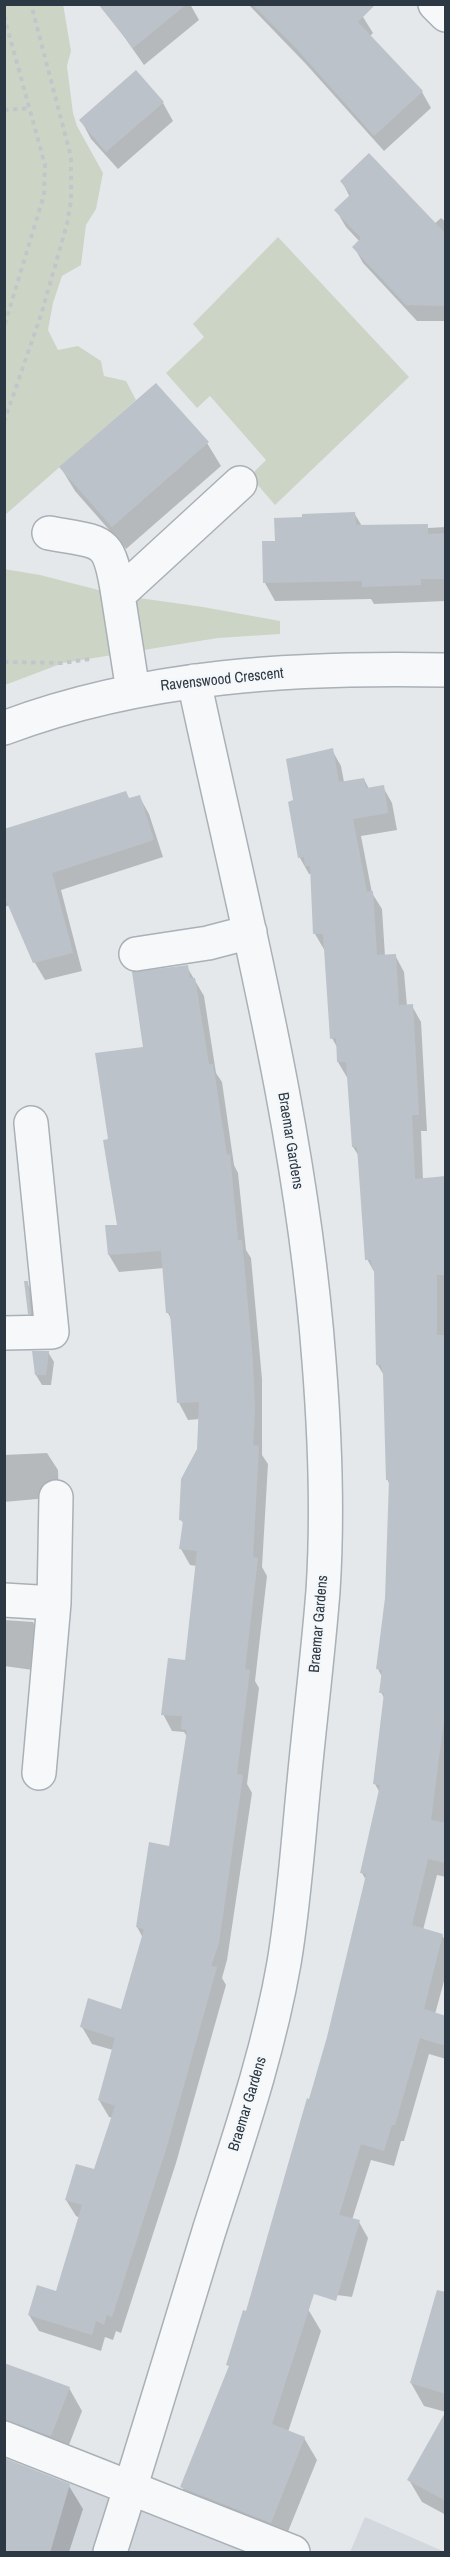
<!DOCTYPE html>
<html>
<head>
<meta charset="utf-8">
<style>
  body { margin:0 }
  #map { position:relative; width:450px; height:2557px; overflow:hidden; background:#e4e8eb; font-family:"Archivo Narrow",sans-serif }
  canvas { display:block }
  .frame { position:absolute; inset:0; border:6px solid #2c3844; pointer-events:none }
</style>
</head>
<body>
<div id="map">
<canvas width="450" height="2557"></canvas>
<div class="frame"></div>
</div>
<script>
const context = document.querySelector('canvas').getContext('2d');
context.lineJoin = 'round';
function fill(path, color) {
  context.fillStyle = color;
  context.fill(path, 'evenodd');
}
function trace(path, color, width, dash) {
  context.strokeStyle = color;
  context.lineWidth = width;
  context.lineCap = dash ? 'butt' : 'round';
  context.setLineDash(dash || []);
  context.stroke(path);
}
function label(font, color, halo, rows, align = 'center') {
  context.font = font + ' "Archivo Narrow",sans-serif';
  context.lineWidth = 4.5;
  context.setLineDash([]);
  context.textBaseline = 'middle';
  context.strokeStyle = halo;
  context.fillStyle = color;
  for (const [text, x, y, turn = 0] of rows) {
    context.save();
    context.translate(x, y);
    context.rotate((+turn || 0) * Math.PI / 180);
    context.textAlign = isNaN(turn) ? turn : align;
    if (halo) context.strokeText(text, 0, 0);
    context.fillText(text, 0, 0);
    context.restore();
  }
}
fill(new Path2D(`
  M4 2438 293 2552H5Z
  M365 2517 445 2552H350Z`), '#d2d8dd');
fill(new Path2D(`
  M63 4 71 51 67 66 73 113 77 126 103 173 96 209 86 225 81 265 62 276 53 303 48 330 58 350 78 346 101 361 104 376 126 381 136 400 5 515 4 5Z
  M278 237 409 377 275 505 250 476 266 460 210 396 197 408 166 373 204 337 193 324Z
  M4 569 40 575 118 595 203 607 280 621V634L218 638 63 663 5 685Z`), '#ccd5c5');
fill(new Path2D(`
  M101 4H190L199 20 144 65Z
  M248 4H352L363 17 373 33 370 36 422 92 431 108 384 151 305 63Z
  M163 103 173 121 118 169 91 139 81 120Z
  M342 182 434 224 441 218 446 222V321H417L363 263 354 247 360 242 346 227 336 210 350 197Z
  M207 443 221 466 126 549 75 491 61 468Z
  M354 513 362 526 427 525 428 528 446 527V601L374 604 371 599 275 601 265 583 276 543Z
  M332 750 341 766 344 782 364 779 369 789 383 787 392 803 397 830 361 836 372 893 382 909 385 956 395 955 404 972 407 1006H412L421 1022 427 1131H421L423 1180 446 1179V1877L437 1875 423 1930 442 1935 446 1942V1974L435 2014 446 2017V2059L429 2054 404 2141H401L394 2166 371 2160 352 2220 359 2222 368 2238 352 2297 269 2286 310 2101 338 2005 366 1880 362 1873 380 1793 375 1784 385 1700 381 1692 382 1677 378 1669 386 1598 390 1485 387 1479 385 1377 377 1364 376 1275 367 1259 360 1158 353 1147 348 1079 338 1062V1049L332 1038 325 951 315 934 312 874H309L300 858 295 802Z
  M139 796 149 814 163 857 61 890 82 971 45 980 35 963 10 905 4 907V830Z
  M187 967 204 996 216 1073 222 1082 234 1165 238 1173 246 1250 251 1258 262 1379V1455L268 1464 262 1567 267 1576 255 1681 259 1688 247 1784 252 1793 227 1960 222 1978 226 1985 176 2163 121 2333 116 2331 113 2340 105 2337 101 2351 39 2331 29 2315 57 2293 80 2218 76 2216 66 2200 95 2171 113 2118 109 2117 99 2100 113 2050 92 2044 82 2027 122 2011 143 1938 137 1927 170 1847 188 1738 184 1732 172 1731 163 1714 186 1661 197 1566 190 1565 181 1549 184 1524 181 1520 198 1449 200 1419 188 1420 179 1403 172 1321 168 1313 164 1268 119 1272 109 1255 119 1226 110 1141 145 1048Z
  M27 1283 33 1293 35 1323 29 1313Z
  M48 1352 54 1362 51 1385H42L36 1375Z
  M47 1453 58 1470 59 1497 4 1502V1455Z
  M4 1620 33 1622 43 1639 40 1671 4 1666Z
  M308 2309 321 2331 288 2432 304 2438 317 2460 283 2544 194 2509 182 2487 230 2368 228 2364Z
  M446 2351V2412L424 2406 411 2383Z
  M4 2364 69 2388 82 2411 64 2458 4 2447Z
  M446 2414V2515L422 2502 409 2480Z
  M69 2486 83 2509 69 2552H4Z`), '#0003');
fill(new Path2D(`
  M98 4H187L133 48Z
  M252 4H376L358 22 423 91 374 136 294 46Z
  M136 70 164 102 106 152 79 120Z
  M369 153 446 234V306L406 305 352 247 361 238 334 210 351 194 340 181Z
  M156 383 209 442 112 527 59 467Z
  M355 512 356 525 428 524V534L446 533V579H421V585L362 587V581L263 583 262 541H275L274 518 302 517V514Z
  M333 748 339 782 364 778 366 788 384 785 388 813 353 819 367 892 373 891 377 955 396 954 399 1005 413 1004 419 1115H412L415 1179 446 1176V1275H437V1335H446V1704L431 1820 446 1823V1863L428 1859 412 1925 443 1934 424 2009 446 2016V2046L420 2038 395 2125H392L384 2151 361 2144 339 2215 360 2220 336 2301 314 2294 272 2424 305 2437 271 2523 180 2487 229 2366 226 2365 243 2310 246 2311 307 2098 309 2099 327 2037 364 1883 366 1874 360 1873 380 1785 373 1784 384 1693H379L382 1670 376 1669 385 1598 389 1480H386L383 1374 381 1365H376L374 1269H372L371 1260H365L357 1147H352L346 1062H337L336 1038 330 1039 323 934H313L310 866H305L304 857 298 858 288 802 293 800 286 759Z
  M126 791 129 798 140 795 154 840 52 873 73 953 33 963 4 896V829Z
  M188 965 190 978H195L209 1064H213L227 1155 230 1154 238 1240H242L253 1361 255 1412 253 1445 259 1446 253 1557 258 1558 245 1669 250 1670 237 1774 243 1775 219 1943 211 1966 217 1967 167 2146 112 2317 107 2315 104 2325 96 2321 92 2335 28 2315 37 2285 56 2291 82 2205 65 2200 76 2164 94 2169 115 2106 98 2100 115 2038 80 2027 88 1998 121 2009 144 1929 136 1927 149 1842 169 1846 187 1730 181 1729 182 1716 161 1715 168 1658 185 1660 197 1551 179 1549 183 1521 179 1520 181 1479 197 1449 199 1402 177 1403 170 1313H166L161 1251 108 1255 105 1225H117L103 1140 108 1139 95 1053 143 1047 132 972Z
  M24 1281H28L31 1314H28Z
  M32 1351H49L46 1375H35Z
  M437 2290 446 2292V2394L410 2383Z
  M4 2363 70 2387 51 2436 4 2420Z
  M446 2411V2501L407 2480Z
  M4 2458 70 2484 50 2553H4Z`), '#bbc2c9');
const minor = new Path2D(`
  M435 4 446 15
  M49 533C105 543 109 537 118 595
  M133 691 118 595 240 483
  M4 728C144 675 297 667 446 670
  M136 954 208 943 250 932
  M4 1333 52 1332 31 1123
  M4 1600 54 1603 39 1773
  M54 1603 56 1497
  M4 2438 293 2552
  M110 2552C144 2446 176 2338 209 2231 237 2143 268 2055 284 1963 294 1904 298 1842 304 1782 310 1718 318 1655 323 1591 328 1515 325 1437 319 1361 302 1131 242 906 194 681`);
trace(minor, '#a9b0b6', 36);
trace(new Path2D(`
  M4 16 45 165 44 195 4 327
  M4 110 31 108
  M4 422 41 315 67 224 71 201V157L31 4
  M4 662 62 663 90 659`), '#c2c6cb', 4, [4.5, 4.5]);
trace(minor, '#f7f8fa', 33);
label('15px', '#2c3844', '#f4f7f9', [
  ["Ravenswood Crescent",222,680,-6],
  ["Braemar Gardens",290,1141,81],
  ["Braemar Gardens",319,1624,-85],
  ["Braemar Gardens",248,2104,-73]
]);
</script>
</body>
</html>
